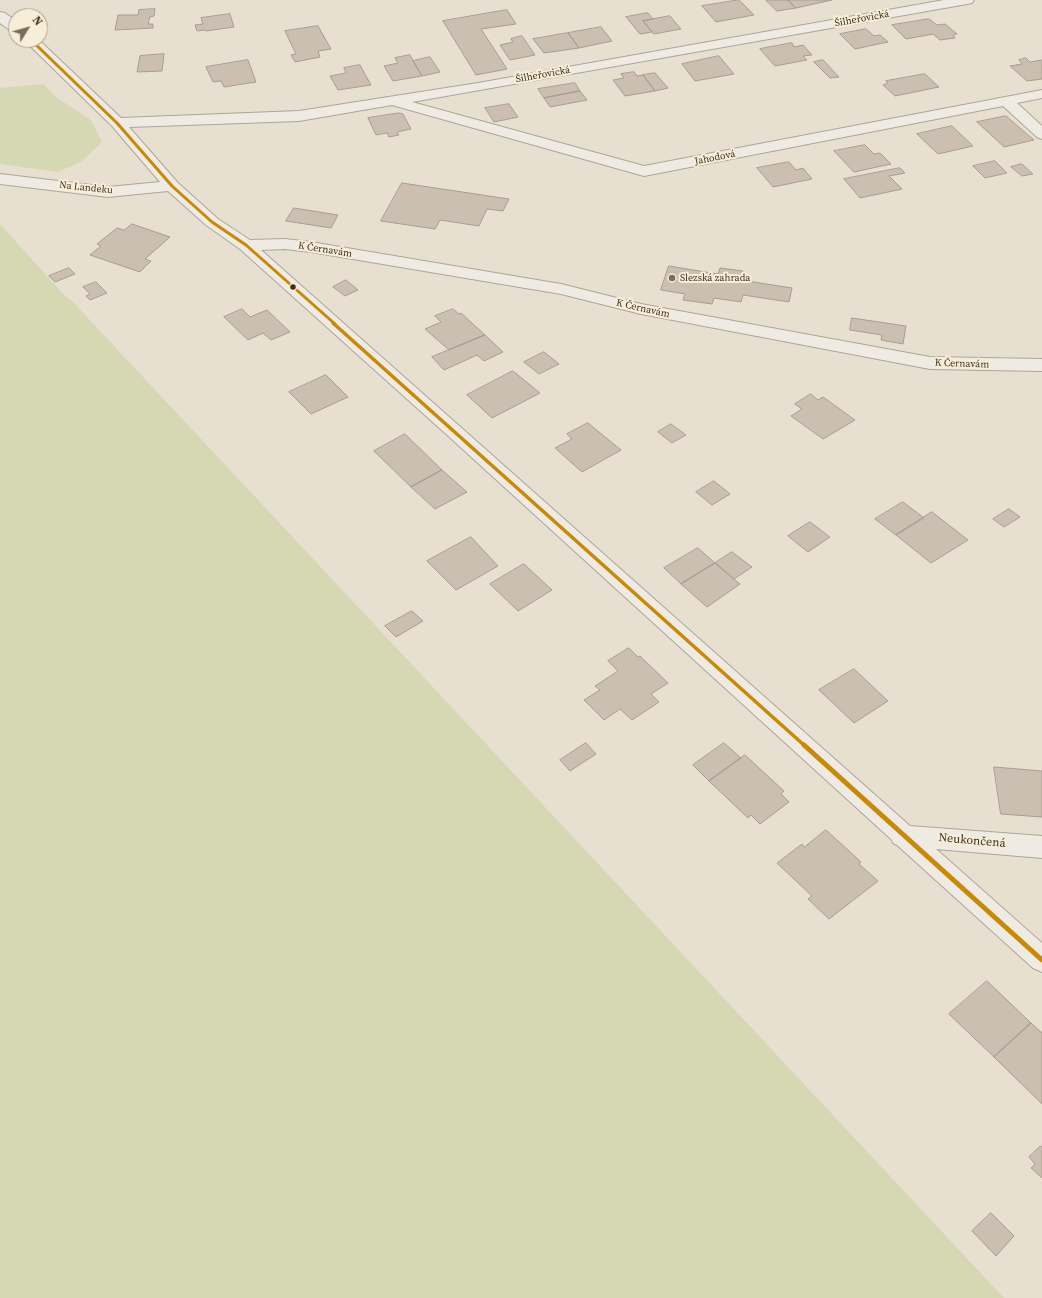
<!DOCTYPE html>
<html>
<head>
<meta charset="utf-8">
<style>
  body { margin:0 }
  #map { position:relative; width:1042px; height:1298px; overflow:hidden; background:#e7e0d1; font-family:"Source Serif 4",serif }
  canvas { display:block }
  .north { position:absolute; left:8px; top:8px; width:40px; height:40px; box-sizing:border-box; background:#f7eed8; border:1px solid #ada18e; border-radius:50%; rotate:53deg; font-size:11px; font-weight:700; line-height:16px; text-align:center; color:#3d2e20 }
  .north::after { content:''; display:block; margin:auto; width:14px; height:18px; background:#786c5e; clip-path:polygon(50% 0,100% 100%,50% 72%,0 100%) }
</style>
</head>
<body>
<div id="map">
<canvas width="1042" height="1298"></canvas>
<div class="north">N</div>
</div>
<script>
const context = document.querySelector('canvas').getContext('2d');
context.lineJoin = 'round';
function fill(path, color) {
  context.fillStyle = color;
  context.fill(path, 'evenodd');
}
function trace(path, color, width, dash) {
  context.strokeStyle = color;
  context.lineWidth = width;
  context.lineCap = dash ? 'butt' : 'round';
  context.setLineDash(dash || []);
  context.stroke(path);
}
function label(font, color, halo, rows, align = 'center') {
  context.font = font + ' "Source Serif 4",serif';
  context.lineWidth = 4;
  context.setLineDash([]);
  context.textBaseline = 'middle';
  context.strokeStyle = halo;
  context.fillStyle = color;
  for (const [text, x, y, turn = 0] of rows) {
    context.save();
    context.translate(x, y);
    context.rotate((+turn || 0) * Math.PI / 180);
    context.textAlign = isNaN(turn) ? turn : align;
    if (halo) context.strokeText(text, 0, 0);
    context.fillText(text, 0, 0);
    context.restore();
  }
}
fill(new Path2D(`
  M43 84 56 97 91 120 102 142 82 161 58 172 0 164V88Z
  M0 224 65 296 73 302 1004 1298H0Z`), '#d6d7b3');
const building = new Path2D(`
  M739 0 754 15 716 22 702 6Z
  M766 0H788L796 8 777 11Z
  M788 0H832L796 8Z
  M155 9 154 16 150 17 148 24H153V28L115 30 118 15H138L139 10Z
  M507 10 516 24 481 29 507 69 476 75 443 21Z
  M648 13 653 19 643 21 652 32 640 34 626 17Z
  M230 14 234 27 206 31 205 30 197 31 195 25 203 24 201 18Z
  M670 16 681 29 654 34 643 21Z
  M929 19 937 25 945 24 957 34 953 35 955 38 940 40 933 34 906 39 892 25Z
  M318 26 331 49 318 51 320 57 295 62 291 55 296 54 285 31Z
  M601 27 612 41 579 48 568 33Z
  M866 29 874 36 880 35 888 42 855 49 840 34Z
  M568 33 579 48 544 53 533 39Z
  M522 36 535 55 510 60 500 45 513 42 511 39Z
  M792 43 794 47 803 45 812 55 803 56 807 60 775 66 760 49Z
  M164 54 162 71 137 72 140 56Z
  M410 55 422 76 393 81 384 66 398 63 395 58Z
  M719 56 734 74 695 81 682 64Z
  M430 57 440 72 422 76 413 61Z
  M1026 58 1030 62 1042 60V79L1027 81 1010 66 1022 64 1019 60Z
  M248 60 256 82 224 87 221 81 213 82 206 67Z
  M823 60 839 77 830 78 814 62Z
  M360 65 371 85 338 90 330 76 346 73 344 68Z
  M634 72 637 76 643 75 655 91 625 96 613 80 624 78 621 74Z
  M655 73 668 88 655 91 643 75Z
  M925 74 939 87 895 96 883 85 888 83 886 81Z
  M575 83 580 91 544 98 538 89Z
  M580 91 587 100 550 107 544 98Z
  M509 104 518 117 494 122 485 108Z
  M399 113 403 114 411 129 397 132 399 135 389 137 387 133 376 135 368 118Z
  M1006 116 1034 140 1004 147 977 122Z
  M952 126 973 146 938 154 917 134Z
  M865 145 874 154 880 153 891 164 854 172 834 151Z
  M995 161 1007 173 985 178 973 166Z
  M789 162 796 170 803 168 812 179 773 187 757 168Z
  M1022 164 1033 174 1022 176 1011 167Z
  M900 168 905 173 889 176 902 189 860 198 844 179Z
  M402 183 509 199 503 211 487 209 479 226 440 220 435 229 381 221Z
  M294 208 338 215 331 228 286 221Z
  M132 224 170 237 145 259 151 261 140 272 90 255 101 246 97 244 117 228 124 230Z
  M669 266 718 274 720 268 743 271 741 280 792 288 789 302 743 295 741 302 714 298 712 304 683 300 685 294 661 290Z
  M69 268 75 274 55 282 49 276Z
  M346 280 358 290 345 296 333 287Z
  M96 282 107 293 90 300 86 296 90 294 83 287Z
  M242 309 250 317 267 310 290 332 271 340 263 333 248 340 224 317Z
  M453 309 459 314 461 313 485 335 449 350 425 329 441 322 435 316Z
  M852 318 906 326 903 344 881 340 882 335 850 330Z
  M485 335 503 352 484 361 477 355 444 370 432 357Z
  M544 352 559 364 539 374 524 362Z
  M513 371 540 393 492 418 467 395Z
  M326 375 348 397 311 414 289 392Z
  M811 394 818 400 823 397 855 420 823 439 791 416 802 409 795 404Z
  M588 423 621 450 582 472 555 448 572 439 567 434Z
  M671 424 686 435 672 443 658 432Z
  M405 434 442 470 411 487 374 451Z
  M442 470 467 492 435 509 411 487Z
  M714 481 730 494 712 505 696 492Z
  M903 502 924 518 896 535 875 519Z
  M1009 509 1020 517 1004 527 993 519Z
  M932 512 968 540 931 563 896 535Z
  M810 522 830 537 808 552 788 536Z
  M471 537 498 566 456 590 427 561Z
  M698 548 715 563 681 584 664 568Z
  M732 552 752 567 734 579 715 563Z
  M715 563 740 584 707 607 681 584Z
  M524 564 552 590 518 611 490 584Z
  M412 611 423 621 396 637 385 626Z
  M629 648 638 657 640 656 668 683 651 694 659 702 632 720 620 709 604 720 584 700 600 690 595 686 618 671 608 661Z
  M854 669 888 701 854 723 819 690Z
  M586 743 596 754 570 771 560 760Z
  M724 743 741 758 709 781 693 765Z
  M745 755 784 791 781 794 789 802 760 824 751 815 748 818 709 781Z
  M994 767 1042 771V817L1001 814Z
  M826 830 861 862 859 864 878 881 829 919 808 899 812 896 777 863 802 844 804 847Z
  M987 981 1031 1023 994 1057 949 1014Z
  M1031 1023 1042 1033V1104L994 1057Z
  M1041 1146 1042 1147V1178L1031 1168 1035 1164 1029 1157Z
  M991 1213 1014 1236 996 1256 972 1231Z`);
fill(building, '#cbbfb2');
trace(building, '#a89c90', 1);
const minor = new Path2D(`
  M944 0H974L972 3 967 4 412 102 644 166 1042 90V98L1017 103 1042 126V139L1037 137 1003 106 644 176 392 105 299 121 129 127 178 183 218 219 250 240 285 239 311 242 561 284 641 304 930 357 1042 359V371L930 369 641 314 561 294 311 252 285 249 261 250 910 826 1042 836V858L936 849 1042 943V972L1033 968 897 845 893 843 892 840 446 434 240 249 206 225 168 191 108 197 0 184V174L108 187 160 182 112 126 24 40H39L121 118 299 111 478 83Z
  M0 12 5 13 16 21V32L11 31 0 23Z`);
trace(minor, '#ada599', 2);
fill(minor, '#efebe3');
trace(new Path2D(`
  M31 40 117 123 172 186 212 222 246 245 335 324`), '#c88808', 3);
trace(new Path2D(`
  M333 323 805 746`), '#c88808', 3.5);
trace(new Path2D(`
  M804 745 1042 960`), '#c88808', 5);
for (const [x, y, r, color] of [
  [672,278,4,"#786c5e"],
  [293,287,3.5,"#3d2e20"]
]) {
  const dot = new Path2D();
  dot.arc(x, y, r, 0, 2 * Math.PI);
  context.fillStyle = color;
  context.fill(dot);
  trace(dot, '#f7eed8', 1.5);
}
label('10px', '#3d2e20', '#f7eed8', [
  ["Šilheřovická",862,19,-10],
  ["Šilheřovická",543,75,-10],
  ["Jahodová",715,158,-11],
  ["Na Landeku",86,188,6],
  ["K Černavám",325,250,9],
  ["K Černavám",643,309,13],
  ["K Černavám",962,364,2]
]);
label('10px', '#3d2e20', '#f7eed8', [
  ["Slezská zahrada",680,278]
], 'left');
label('12px', '#3d2e20', '#f7eed8', [
  ["Neukončená",972,841,5]
]);
</script>
</body>
</html>
